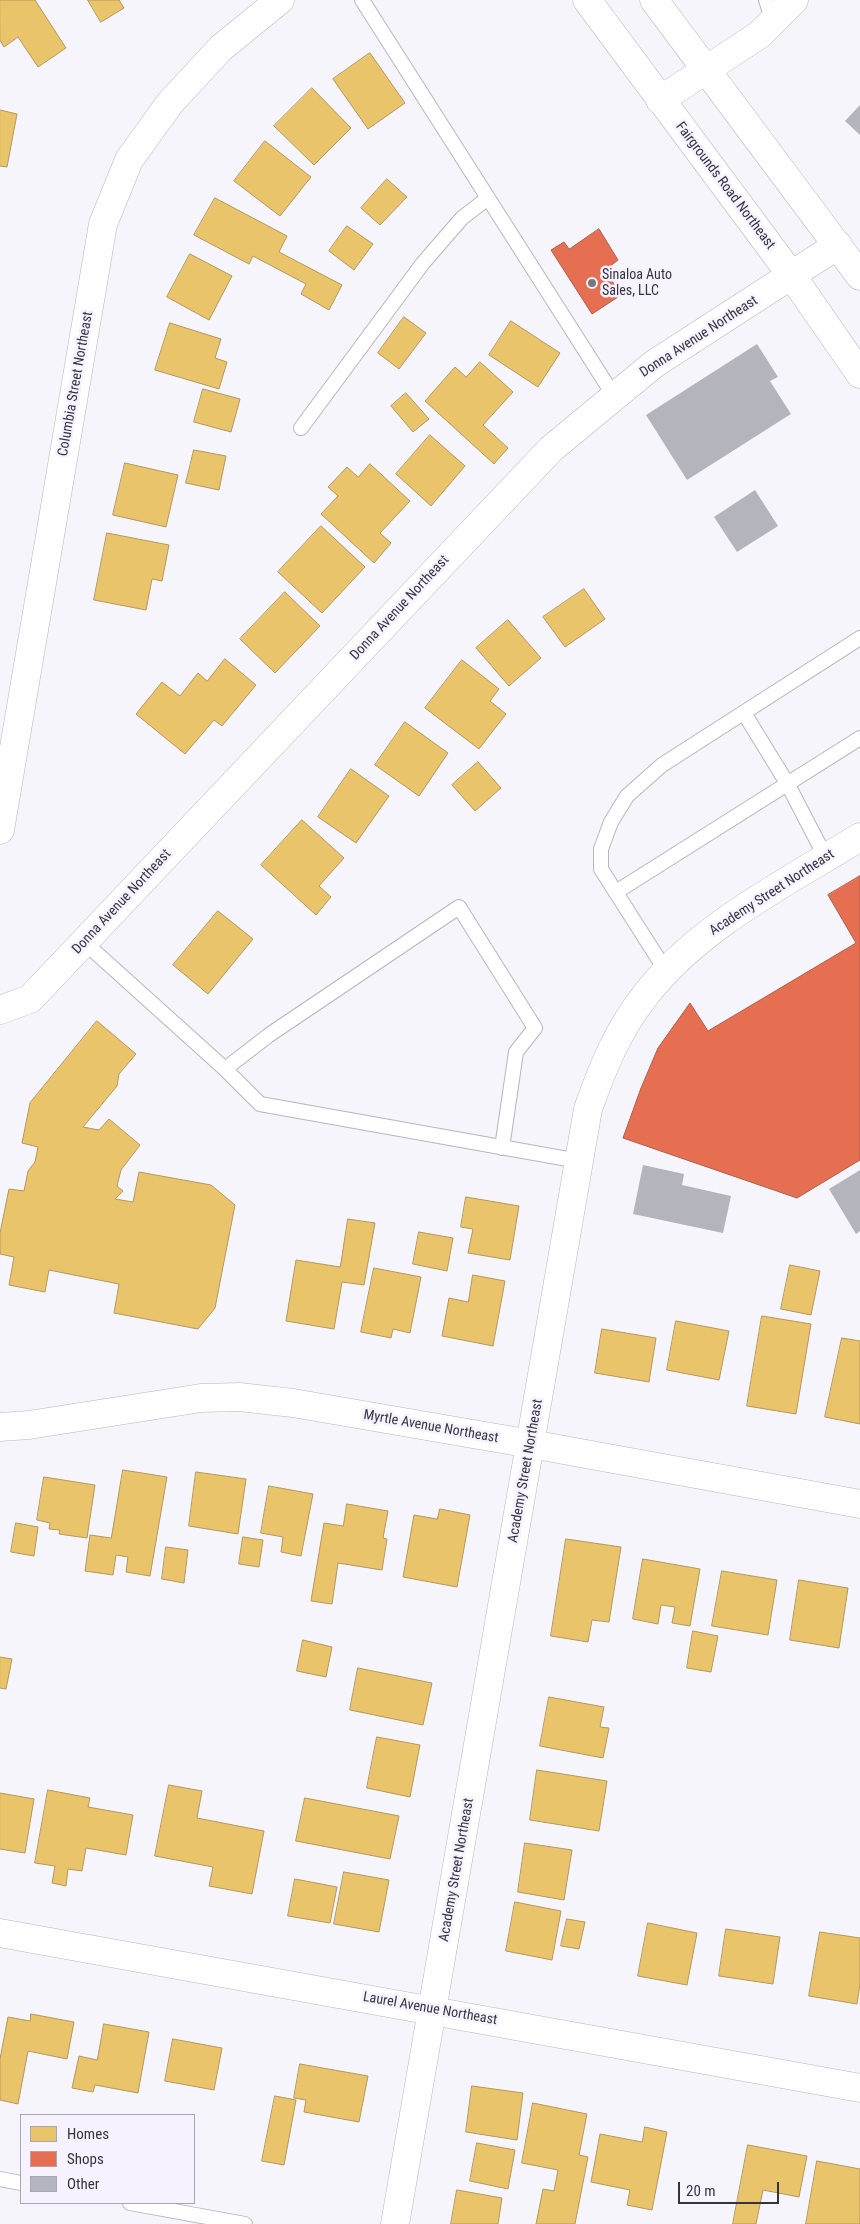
<!DOCTYPE html>
<html>
<head>
<meta charset="utf-8">
<style>
  body { margin:0 }
  #map { position:relative; width:860px; height:2224px; overflow:hidden; background:#f7f5fc; font-family:"Roboto Condensed",sans-serif }
  canvas { display:block }
  .legend { position:absolute; left:20px; top:2114px; width:175px; height:90px; box-sizing:border-box; background:#f6f2ff; border:1px solid #a9a6b1; margin:0; padding:6px 9px; list-style:none; font-size:15px; color:#36333c }
  .legend li { display:flex; align-items:center; gap:10px; height:25px }
  .legend b { width:25px; border:1px solid #a9a6b1 }
  .scale { position:absolute; left:678px; top:2182px; width:101px; height:22px; box-sizing:border-box; border:2px solid #36333c; border-top:0; padding-left:6px; font-size:15px; line-height:18px; white-space:nowrap; color:#36333c; -webkit-text-stroke:4px #f6f2ff; paint-order:stroke }
</style>
</head>
<body>
<div id="map">
<canvas width="860" height="2224"></canvas>
<ul class="legend">
<li><b style="height:14px;background:#e9c46a"></b>Homes</li>
<li><b style="height:14px;background:#e76f51"></b>Shops</li>
<li><b style="height:14px;background:#b4b5bc"></b>Other</li>
</ul>
<div class="scale">20 m</div>
</div>
<script>
const context = document.querySelector('canvas').getContext('2d');
context.lineJoin = 'round';
function fill(path, color) {
  context.fillStyle = color;
  context.fill(path, 'evenodd');
}
function trace(path, color, width, dash) {
  context.strokeStyle = color;
  context.lineWidth = width;
  context.lineCap = dash ? 'butt' : 'round';
  context.setLineDash(dash || []);
  context.stroke(path);
}
function label(font, color, halo, rows, align = 'center') {
  context.font = font + ' "Roboto Condensed",sans-serif';
  context.lineWidth = 5;
  context.setLineDash([]);
  context.textBaseline = 'middle';
  context.strokeStyle = halo;
  context.fillStyle = color;
  for (const [text, x, y, turn = 0] of rows) {
    context.save();
    context.translate(x, y);
    context.rotate((+turn || 0) * Math.PI / 180);
    context.textAlign = isNaN(turn) ? turn : align;
    if (halo) context.strokeText(text, 0, 0);
    context.fillText(text, 0, 0);
    context.restore();
  }
}
const homes = new Path2D(`
  M0 0H35L66 48 38 67 18 37 4 47 0 40Z
  M88 0H119L124 8 101 22Z
  M370 53 405 103 368 129 333 79Z
  M312 88 351 128 314 165 274 126Z
  M0 110 17 114 7 167 0 166Z
  M265 141 311 177 280 216 234 181Z
  M387 179 407 197 380 225 361 208Z
  M215 198 287 236 279 252 342 285 329 310 301 294 306 284 253 256 249 264 194 235Z
  M347 226 373 244 354 270 329 251Z
  M190 254 232 276 209 320 167 297Z
  M404 317 426 333 399 369 378 353Z
  M511 321 560 353 538 387 489 355Z
  M170 323 221 339 215 358 227 362 219 389 155 370Z
  M480 362 513 392 483 425 508 448 494 464 425 401 455 367 466 377Z
  M203 389 240 399 231 432 194 422Z
  M406 393 429 419 413 432 391 406Z
  M430 435 465 466 431 506 396 474Z
  M194 450 226 456 219 490 186 483Z
  M125 463 178 475 166 527 113 515Z
  M370 464 410 501 380 533 391 543 374 563 321 514 338 496 328 487 347 467 358 477Z
  M321 526 365 567 322 613 278 572Z
  M107 533 169 545 162 581 152 579 146 610 94 600Z
  M584 589 605 619 565 647 543 617Z
  M285 592 320 626 275 673 240 639Z
  M508 620 541 658 509 686 476 648Z
  M225 659 256 685 222 726 214 720 185 754 136 714 162 682 180 696 198 673 207 681Z
  M462 660 499 689 490 701 506 714 479 749 425 708Z
  M405 722 448 753 419 796 375 765Z
  M478 762 501 788 475 811 452 785Z
  M351 769 389 796 356 843 318 817Z
  M302 820 344 858 319 886 331 897 316 915 261 865Z
  M218 911 253 939 208 994 173 965Z
  M97 1021 136 1054 119 1074 117 1086 83 1127 99 1130 109 1119 140 1145 121 1170 117 1186 123 1191 115 1199 133 1202 139 1172 211 1185 235 1205 215 1308 198 1329 114 1313 119 1284 49 1270 45 1292 9 1285 14 1257 0 1254V1233L9 1189 24 1191 28 1171 35 1162 38 1147 22 1143 30 1103Z
  M466 1197 519 1206 510 1260 468 1253 473 1229 461 1227Z
  M348 1219 375 1223 364 1285 342 1282 334 1329 286 1321 296 1260 340 1267Z
  M419 1232 453 1238 447 1271 413 1264Z
  M790 1265 820 1271 811 1315 781 1309Z
  M374 1268 421 1277 410 1333 393 1329 391 1338 361 1332Z
  M473 1275 505 1281 493 1346 442 1336 449 1298 468 1302Z
  M762 1316 811 1324 796 1414 747 1406Z
  M676 1321 729 1331 719 1380 667 1370Z
  M602 1329 656 1338 649 1382 595 1373Z
  M842 1338 860 1341V1424L825 1417Z
  M123 1470 167 1477 150 1576 126 1572 128 1557 116 1555 113 1575 85 1571 90 1535 111 1538Z
  M196 1472 246 1479 238 1534 189 1526Z
  M44 1477 95 1485 87 1538 59 1534 60 1530 49 1529 50 1523 37 1520Z
  M269 1486 313 1494 301 1556 281 1552 283 1537 261 1533Z
  M347 1504 388 1511 383 1538 387 1539 382 1570 338 1563 332 1604 311 1601 324 1523 343 1526Z
  M440 1509 470 1515 457 1587 403 1577 414 1515 437 1519Z
  M16 1523 38 1527 34 1556 11 1552Z
  M243 1537 263 1540 259 1567 239 1564Z
  M566 1539 621 1547 609 1622 592 1620 588 1642 551 1636Z
  M166 1547 188 1550 184 1583 162 1579Z
  M643 1559 700 1569 690 1626 672 1623 675 1607 661 1605 658 1624 633 1619Z
  M722 1571 777 1580 768 1635 712 1626Z
  M799 1580 848 1588 839 1648 790 1640Z
  M693 1631 718 1636 711 1672 687 1668Z
  M303 1640 332 1647 326 1677 297 1671Z
  M0 1657 12 1659 6 1689 0 1688Z
  M358 1668 432 1683 423 1725 350 1710Z
  M549 1697 604 1707 600 1727 609 1728 603 1758 540 1746Z
  M377 1737 420 1745 410 1797 367 1788Z
  M537 1770 607 1781 599 1831 530 1820Z
  M169 1785 202 1791 197 1818 264 1831 252 1894 209 1886 213 1867 155 1856Z
  M48 1790 90 1798 88 1807 133 1815 126 1855 86 1848 82 1871 68 1869 66 1886 52 1883 55 1866 35 1863Z
  M0 1793 34 1799 25 1853 0 1849Z
  M305 1798 399 1816 390 1859 296 1841Z
  M525 1843 572 1850 564 1900 518 1892Z
  M344 1872 389 1880 379 1932 334 1924Z
  M295 1879 337 1887 330 1923 288 1916Z
  M515 1902 561 1911 552 1960 506 1951Z
  M567 1919 585 1922 579 1949 561 1946Z
  M648 1923 697 1933 687 1985 638 1976Z
  M726 1929 780 1937 773 1984 719 1976Z
  M820 1932 860 1938V1984L857 2004 809 1996Z
  M31 2014 74 2022 67 2059 28 2051 18 2104 0 2100V2059L8 2017 30 2021Z
  M104 2024 149 2032 138 2093 95 2085 93 2092 72 2088 79 2056 97 2060Z
  M173 2039 222 2048 214 2090 165 2081Z
  M300 2064 368 2076 359 2122 304 2112 306 2100 294 2098Z
  M472 2086 523 2093 517 2140 466 2132Z
  M275 2096 296 2100 284 2165 262 2161Z
  M533 2103 587 2114 579 2155 588 2157 575 2224H536L543 2189 554 2191 558 2170 522 2163Z
  M645 2127 667 2132 652 2210 627 2205 630 2190 591 2182 600 2134 642 2142Z
  M477 2143 515 2150 508 2189 470 2181Z
  M748 2145 807 2156 799 2197 763 2190 756 2224H733Z
  M817 2161 860 2169V2224H806Z
  M457 2190 502 2198 498 2224H451Z`);
fill(homes, '#e9c46a');
trace(homes, '#b3985c', 1);
const shops = new Path2D(`
  M599 229 618 260 605 270 621 295 592 314 551 250 564 242 569 249Z
  M860 876V1160L797 1198 623 1138 641 1088 658 1048 690 1003 708 1031 856 943 828 895Z`);
fill(shops, '#e76f51');
trace(shops, '#b25d4b', 1);
fill(new Path2D(`
  M860 105V135L845 121Z
  M757 344 778 377 770 381 791 414 687 480 646 415Z
  M755 490 778 526 737 552 714 517Z
  M643 1165 684 1174 682 1185 731 1196 723 1233 633 1214Z
  M860 1170V1231L856 1234 829 1189Z`), '#b4b5bc');
const service = new Path2D(`
  M362 0 614 396
  M766 0 773 22
  M301 428 423 263 462 218 488 198
  M744 713 787 783 826 858
  M616 892 860 738
  M84 942 225 1069
  M666 971 601 869V849L611 822 627 796 662 765 860 638
  M502 1148 516 1052 535 1028 459 907 269 1035 225 1069 260 1104 579 1161
  M0 2179 21 2183
  M130 2203 245 2224`);
const minor = new Path2D(`
  M0 830 103 224 129 160 170 103 221 48 280 0
  M0 1010 30 999 551 449 654 364 838 245
  M0 1427 29 1425 201 1398 239 1397 293 1403 531 1444 860 1504
  M0 1933 860 2088
  M395 2224 588 1109C602 1069 618 1030 644 997 698 926 786 883 860 837`);
const tertiary = new Path2D(`
  M660 100 759 35 794 0`);
const primary = new Path2D(`
  M587 0 792 276 860 374
  M654 0 860 276`);
trace(service, '#b8b6bc', 16);
trace(minor, '#b8b6bc', 29);
trace(tertiary, '#b8b6bc', 29);
trace(primary, '#b8b6bc', 29);
trace(service, '#fefeff', 14);
trace(minor, '#fefeff', 28);
trace(tertiary, '#fefeff', 28);
trace(primary, '#fefeff', 28);
for (const [x, y, r, color] of [
  [592,283,5,"#7a777f"]
]) {
  const dot = new Path2D();
  dot.arc(x, y, r, 0, 2 * Math.PI);
  context.fillStyle = color;
  context.fill(dot);
  trace(dot, '#f6f2ff', 2);
}
label('14px', '#36333c', '#f6f2ff', [
  ["Fairgrounds Road Northeast",725,186,53],
  ["Donna Avenue Northeast",699,337,-33],
  ["Columbia Street Northeast",76,384,-80],
  ["Donna Avenue Northeast",400,608,-47],
  ["Academy Street Northeast",772,893,-33],
  ["Donna Avenue Northeast",122,902,-47],
  ["Myrtle Avenue Northeast",431,1427,10],
  ["Academy Street Northeast",526,1471,-80],
  ["Academy Street Northeast",457,1870,-80],
  ["Laurel Avenue Northeast",430,2009,10]
]);
label('14px', '#36333c', '#f6f2ff', [
  ["Sinaloa Auto",602,275],
  ["Sales, LLC",602,291]
], 'left');
</script>
</body>
</html>
